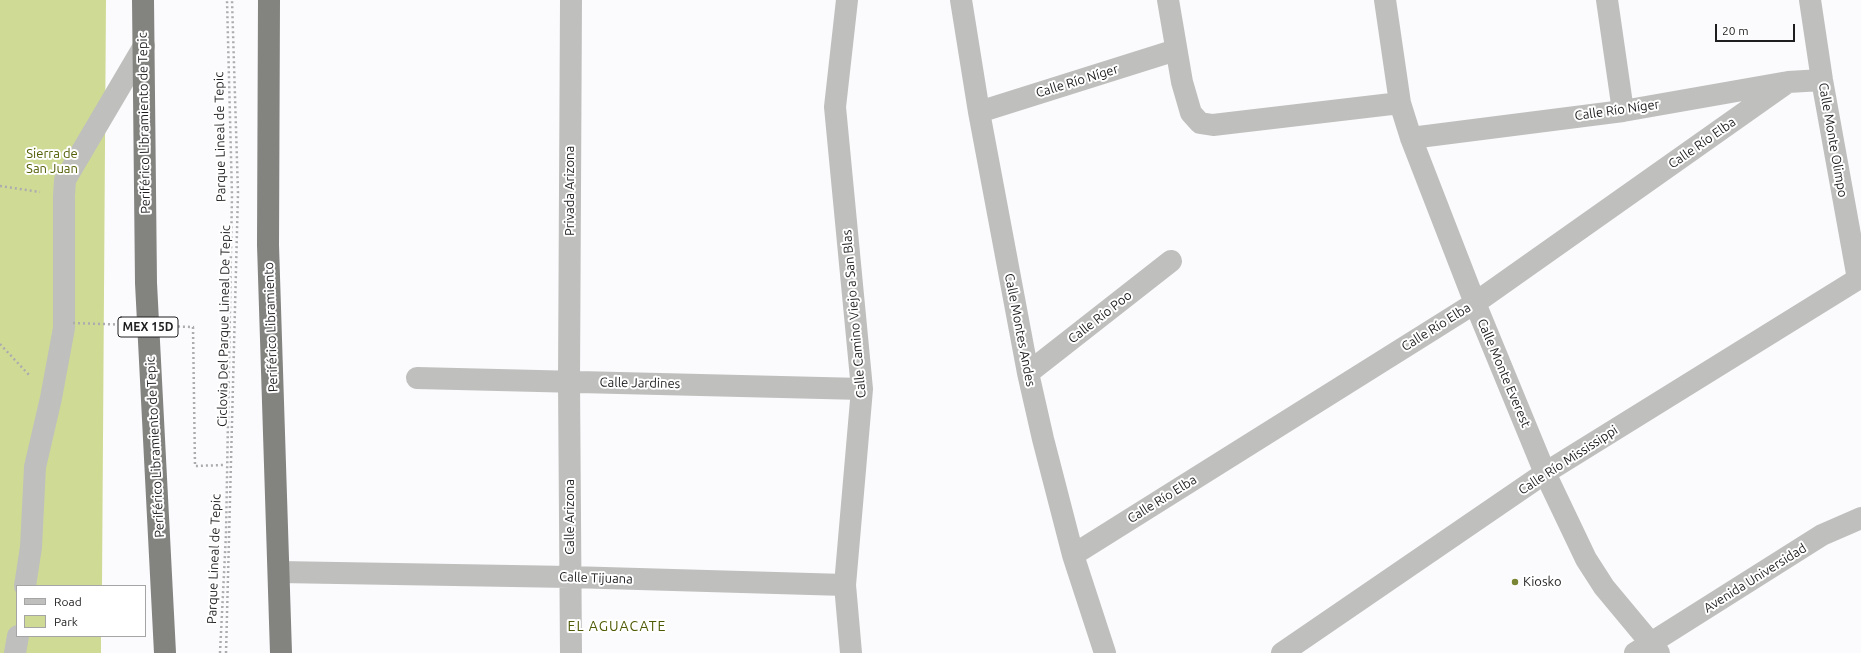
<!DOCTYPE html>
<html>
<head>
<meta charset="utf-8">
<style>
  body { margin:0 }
  #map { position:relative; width:1861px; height:653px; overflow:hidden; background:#fbfbfe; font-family:Ubuntu,sans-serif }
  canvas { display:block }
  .legend { position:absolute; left:16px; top:585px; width:130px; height:52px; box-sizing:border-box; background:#fff; border:1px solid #a5a5a6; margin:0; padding:5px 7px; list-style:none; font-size:12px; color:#1e1e20 }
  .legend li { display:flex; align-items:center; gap:8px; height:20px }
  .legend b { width:20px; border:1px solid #a5a5a6 }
  .scale { position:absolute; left:1715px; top:24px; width:80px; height:18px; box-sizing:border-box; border:2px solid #1e1e20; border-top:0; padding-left:5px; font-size:12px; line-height:14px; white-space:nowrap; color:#1e1e20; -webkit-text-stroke:3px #fff; paint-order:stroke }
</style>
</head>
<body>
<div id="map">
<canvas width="1861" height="653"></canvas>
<ul class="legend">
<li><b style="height:5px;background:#bfbfbd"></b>Road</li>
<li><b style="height:11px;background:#cfdb95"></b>Park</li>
</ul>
<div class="scale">20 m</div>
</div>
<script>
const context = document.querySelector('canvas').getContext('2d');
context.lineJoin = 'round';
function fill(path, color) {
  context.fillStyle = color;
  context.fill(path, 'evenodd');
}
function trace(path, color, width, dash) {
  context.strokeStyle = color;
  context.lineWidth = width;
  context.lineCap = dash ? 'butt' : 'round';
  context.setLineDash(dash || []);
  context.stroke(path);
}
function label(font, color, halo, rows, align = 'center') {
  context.font = font + ' Ubuntu,sans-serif';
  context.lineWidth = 4;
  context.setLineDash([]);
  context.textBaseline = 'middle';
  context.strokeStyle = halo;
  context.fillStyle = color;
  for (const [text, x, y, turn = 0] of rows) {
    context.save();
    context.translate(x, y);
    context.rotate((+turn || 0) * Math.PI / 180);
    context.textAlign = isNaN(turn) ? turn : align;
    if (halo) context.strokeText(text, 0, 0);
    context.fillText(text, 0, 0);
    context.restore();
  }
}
fill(new Path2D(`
  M0 0H106L102 586H17V636H101V653H0Z`), '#cfdb95');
trace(new Path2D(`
  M0 186 40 192
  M0 344 30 376
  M220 653 226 534 232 195 227 0
  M226 653 238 193 232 0`), '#acacaf', 2.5, [2, 3]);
trace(new Path2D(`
  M571 0 569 382 571 653
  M847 0 835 107 862 389 845 585 851 653
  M961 0 979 112 1028 373 1043 439 1073 555 1105 653
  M1168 0 1182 82 1191 113 1200 123 1213 125 1400 103
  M1385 0 1400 103 1411 138 1475 303 1545 473 1586 559 1604 587 1659 653
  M1607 0 1623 111
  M1810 0 1822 80 1858 279
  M979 112 1176 50
  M1411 138 1623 111 1788 82 1822 80
  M1028 373 1171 261
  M417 378 862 389
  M1073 555 1475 303 1788 82
  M279 572 570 577 845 585
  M25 586 31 547 35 467 51 398 64 328V196L65 180 144 46
  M15 653 18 636
  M1635 653 1822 535 1861 518`), '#bfbfbd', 22);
trace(new Path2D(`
  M1282 653 1545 473 1861 277`), '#bfbfbd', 22);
trace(new Path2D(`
  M143 0 146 283 165 653
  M269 0 268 245 281 653`), '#838480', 22);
trace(new Path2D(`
  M73 323 193 327 195 466 224 465`), '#acacaf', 2.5, [2, 3]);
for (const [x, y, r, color] of [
  [1515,582,4,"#7a8634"]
]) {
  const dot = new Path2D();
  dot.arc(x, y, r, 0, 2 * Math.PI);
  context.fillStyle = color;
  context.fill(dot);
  trace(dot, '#fff', 1.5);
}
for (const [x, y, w] of [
  [148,327,60]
]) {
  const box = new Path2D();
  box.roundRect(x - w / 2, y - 10, w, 20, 3);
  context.fillStyle = '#fff';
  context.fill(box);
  trace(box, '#1e1e20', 1);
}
label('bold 12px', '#1e1e20', null, [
  ["MEX 15D",148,327]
]);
label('13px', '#1e1e20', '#fff', [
  ["Calle Río Níger",1077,81,-17],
  ["Calle Río Níger",1617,110,-8],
  ["Periférico Libramiento de Tepic",144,123,-91],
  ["Parque Lineal de Tepic",220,137,-91],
  ["Calle Monte Olimpo",1833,140,80],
  ["Calle Río Elba",1702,143,-35],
  ["Privada Arizona",570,191,-90],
  ["Calle Camino Viejo a San Blas",854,314,-95],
  ["Calle Río Poo",1100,317,-38],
  ["Ciclovia Del Parque Lineal De Tepic",224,326,-89],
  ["Periférico Libramiento",271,327,-92],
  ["Calle Río Elba",1436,327,-32],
  ["Calle Montes Andes",1020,330,79],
  ["Calle Monte Everest",1504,373,67],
  ["Calle Jardines",640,383,1],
  ["Periférico Libramiento de Tepic",155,447,-93],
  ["Calle Río Mississippi",1568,460,-33],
  ["Calle Río Elba",1162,499,-32],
  ["Calle Arizona",570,517,-90],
  ["Parque Lineal de Tepic",214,559,-88],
  ["Calle Tijuana",596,578,2],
  ["Avenida Universidad",1755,578,-32]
]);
label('13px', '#545e04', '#fff', [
  ["Sierra de",52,154],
  ["San Juan",52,169]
]);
label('13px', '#1e1e20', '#fff', [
  ["Kiosko",1523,582]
], 'left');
context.letterSpacing = '1px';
label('14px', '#505a04', '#fff', [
  ["EL AGUACATE",617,626]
]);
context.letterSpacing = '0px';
</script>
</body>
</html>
